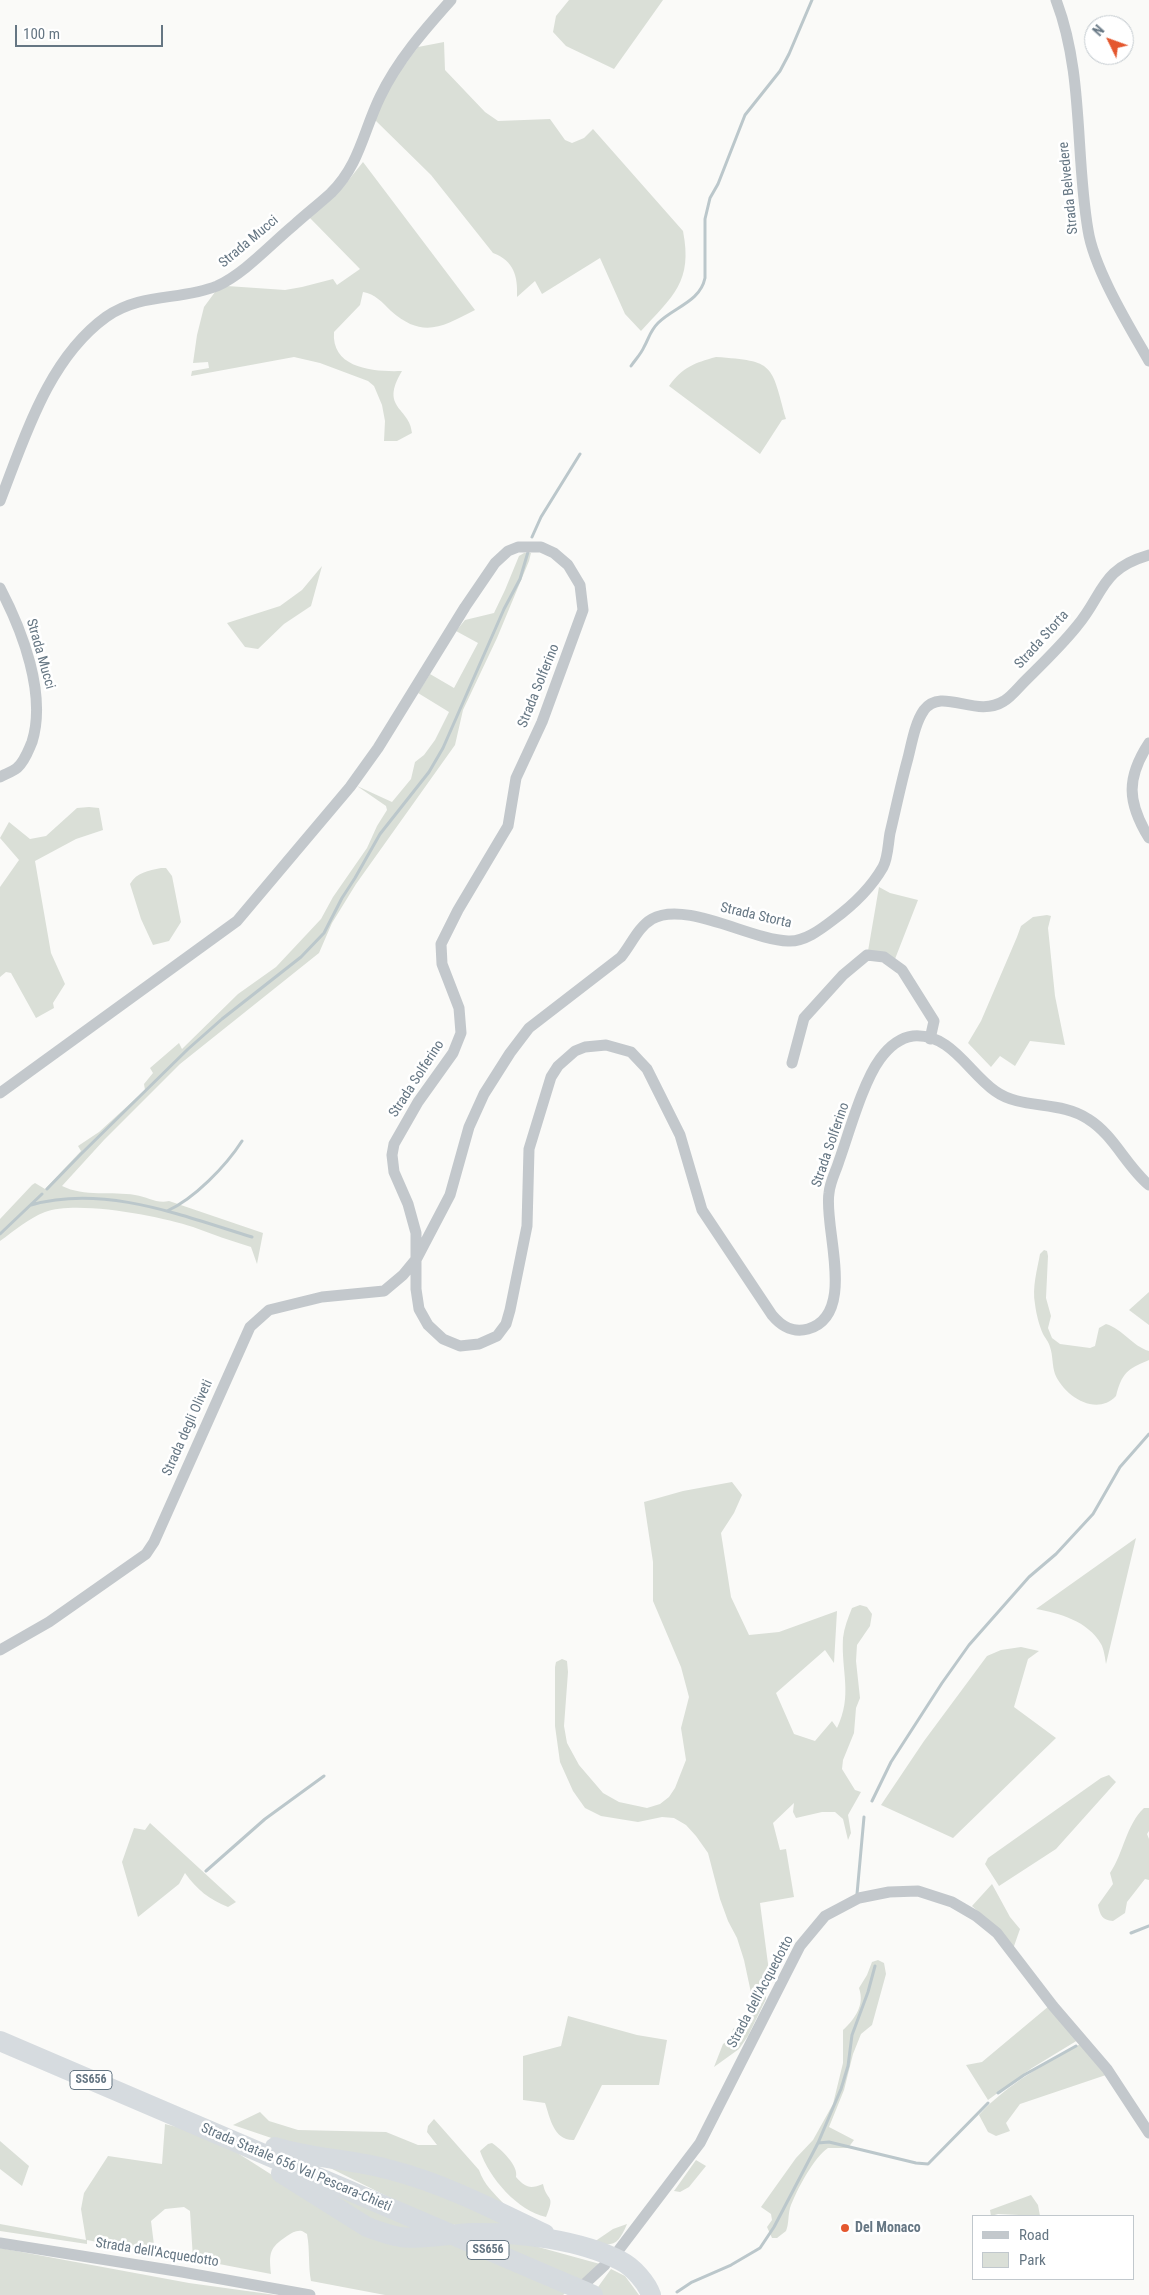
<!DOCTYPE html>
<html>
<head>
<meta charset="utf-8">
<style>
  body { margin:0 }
  #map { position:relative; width:1149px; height:2295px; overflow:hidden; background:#fafaf8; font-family:"Roboto Condensed",sans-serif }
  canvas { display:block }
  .legend { position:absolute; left:972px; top:2215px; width:162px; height:65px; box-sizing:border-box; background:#fff; border:1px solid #c1c8cd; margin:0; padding:6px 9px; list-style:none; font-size:15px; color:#657683 }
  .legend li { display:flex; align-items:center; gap:10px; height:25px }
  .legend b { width:25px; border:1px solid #c1c8cd }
  .north { position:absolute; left:1084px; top:15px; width:50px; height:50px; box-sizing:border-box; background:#fff; border:1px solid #c1c8cd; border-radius:50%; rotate:312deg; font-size:14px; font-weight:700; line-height:20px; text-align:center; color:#657683 }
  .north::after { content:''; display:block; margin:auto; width:18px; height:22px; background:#e4572e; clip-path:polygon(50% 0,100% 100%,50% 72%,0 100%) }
  .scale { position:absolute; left:15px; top:25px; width:148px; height:22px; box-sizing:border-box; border:2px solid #657683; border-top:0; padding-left:6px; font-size:15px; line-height:18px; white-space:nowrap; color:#657683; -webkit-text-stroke:4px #fff; paint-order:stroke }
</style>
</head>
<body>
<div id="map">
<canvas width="1149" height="2295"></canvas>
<ul class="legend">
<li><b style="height:6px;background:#c3c8cc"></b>Road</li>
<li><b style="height:14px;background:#dadfd7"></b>Park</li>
</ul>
<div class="north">N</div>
<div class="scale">100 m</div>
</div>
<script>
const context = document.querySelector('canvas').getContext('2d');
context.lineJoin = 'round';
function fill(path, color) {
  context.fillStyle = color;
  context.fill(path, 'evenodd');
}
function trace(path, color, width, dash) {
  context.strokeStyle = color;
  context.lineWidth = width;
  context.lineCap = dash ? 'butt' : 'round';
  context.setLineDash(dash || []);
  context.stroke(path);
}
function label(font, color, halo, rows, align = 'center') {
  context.font = font + ' "Roboto Condensed",sans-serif';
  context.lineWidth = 5;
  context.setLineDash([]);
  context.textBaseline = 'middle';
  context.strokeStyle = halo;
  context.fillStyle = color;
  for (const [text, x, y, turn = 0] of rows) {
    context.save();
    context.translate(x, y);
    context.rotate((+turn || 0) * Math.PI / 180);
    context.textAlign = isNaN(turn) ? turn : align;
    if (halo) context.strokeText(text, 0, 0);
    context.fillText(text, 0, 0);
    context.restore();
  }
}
fill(new Path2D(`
  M569 0H663L614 69 566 46 553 32 556 16Z
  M444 42 445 70 485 112 498 121 550 119 565 140 572 143 584 138 593 129 683 231C693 282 673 296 641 331L625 314 600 258 542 294 535 281 517 297C518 276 514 261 493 253L431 175 375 120 391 83 418 47Z
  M363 162 475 310C442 327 423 339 391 311 382 302 375 294 363 292L360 305 334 332C331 369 375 372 402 371 379 409 410 407 412 433L397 441H384L385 421 382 405 374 386 368 381 320 363 294 357 191 376 192 371 209 368 208 362 193 363 197 335 204 307 215 292 227 286 285 290 302 287 333 279 337 285 360 269 309 217 347 182Z
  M716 357C775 361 771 364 786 419L782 420 760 454 669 386C683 367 694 363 716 357Z
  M524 553H531L529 561 497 638 463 710 455 745 356 884 332 923 319 953 180 1064 104 1140 62 1186C84 1197 112 1191 135 1195 148 1197 157 1204 169 1201L263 1233 257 1264 251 1247C231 1241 212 1234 193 1227 160 1216 77 1200 45 1212 29 1218 14 1231 0 1241V1219L32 1185 35 1183 45 1189 81 1151 78 1146 99 1132 145 1090 144 1084 153 1073 150 1068 179 1043 182 1049 238 994 276 967 321 919 333 897 367 848 377 826 387 810 386 806 357 786 392 802 411 779 415 762 424 755 435 740 449 712 418 693 430 674 454 688 478 643 456 631 465 620 494 613 505 590 519 556Z
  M322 566 311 606 284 624 258 649 245 647 227 623 280 606 302 590Z
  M89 807 99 808 103 830 76 839 35 861 51 953 65 984 53 1003 54 1008 36 1018 11 973 6 972 0 977V887L19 860 0 838 9 822 30 839 46 836 77 808Z
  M161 868H166L172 876 181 922 169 941 153 945 141 919 130 884C137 872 148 871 161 868Z
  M879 887 890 893 918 900 895 959 868 951Z
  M1047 915 1051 916 1048 928 1055 996 1065 1045 1030 1041 1015 1066 1000 1056 991 1067 968 1043 981 1021 1017 937 1021 926 1033 917Z
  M1044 1250 1047 1251 1048 1256 1046 1298 1051 1316 1048 1328 1052 1338 1060 1344 1090 1348 1095 1346 1099 1328 1106 1324C1123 1329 1132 1346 1149 1351V1360C1127 1369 1122 1373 1116 1396 1096 1417 1064 1396 1055 1374 1052 1366 1053 1355 1050 1347 1049 1342 1045 1338 1043 1334 1039 1325 1036 1313 1035 1304 1032 1287 1037 1271 1040 1254Z
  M1149 1292V1325L1129 1310Z
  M732 1482 742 1495 734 1513 721 1533 731 1597 749 1635 779 1632 837 1611 834 1663 825 1650 776 1693 794 1734 815 1741 832 1721 837 1728C853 1695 841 1672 843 1638 844 1628 848 1618 852 1608L860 1605 867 1607 872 1614 870 1626 857 1645 856 1661 860 1698 856 1708 854 1733 843 1760 842 1769 855 1790 861 1792 848 1815 851 1833 848 1840 843 1819 835 1812H822L796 1818 793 1812 794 1803 773 1823 780 1850 786 1849 794 1897 760 1903 770 1979 765 1986 766 1999 748 2036 739 2049 714 2067 723 2044 731 2038 733 2029C744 2022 751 2016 753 2002L744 1960 737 1938 728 1921 720 1899 708 1853 696 1836 686 1825 674 1818 662 1817 638 1822 601 1816 585 1808 573 1791 560 1762 555 1726V1667L556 1662 562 1659 567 1661 568 1672 564 1726 567 1743 579 1765 603 1793 619 1802 647 1808 660 1804 669 1797 675 1788 686 1760 681 1728 689 1697 681 1667 653 1601V1562L644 1502 683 1491Z
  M1136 1538 1106 1664C1105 1658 1104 1649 1101 1644 1088 1621 1059 1613 1036 1609Z
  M1021 1647 1039 1651 1028 1659 1014 1707 1056 1738 953 1838 881 1805 924 1741 987 1656 1001 1650Z
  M1109 1775 1116 1782 1056 1849 999 1886 985 1864 988 1858 1101 1778Z
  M1144 1808H1149V1831L1147 1834 1149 1839V1880L1145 1879 1127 1902 1125 1913 1113 1921C1102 1920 1100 1915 1098 1905L1113 1884 1110 1873C1124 1852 1126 1825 1144 1808Z
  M150 1823 236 1902 228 1907C209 1899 197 1890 185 1873L179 1884 138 1917 122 1862 134 1828 145 1830Z
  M992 1884 1010 1917 1020 1929 1013 1949 992 1924 972 1906Z
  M878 1960 884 1963 886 1974 872 2025 861 2034 853 2054 844 2090 829 2127 854 2140 848 2148H828C814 2157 796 2191 790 2208 788 2215 789 2224 786 2231L777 2238H772L767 2227 772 2220 771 2214 761 2207 796 2158 813 2140 833 2104 843 2063V2030C855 2019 865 2005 859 1988L867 1975 872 1962Z
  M1049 2006 1078 2040 1032 2068 988 2100 966 2065 982 2062Z
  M568 2016 637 2035 667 2040 659 2085H602L574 2140C554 2141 550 2118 545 2103L523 2100V2056L561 2046Z
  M1082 2043 1106 2075 1020 2104 1006 2123 1010 2131 996 2136 988 2132 979 2115C1007 2084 1045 2064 1082 2043Z
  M260 2112 269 2121 298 2130 386 2132 418 2145H437L427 2132 428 2126 434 2119 479 2170C484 2185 494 2193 504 2204L298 2147 233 2125Z
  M165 2124 196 2132 225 2145 360 2231 443 2237 569 2290 563 2295H385L311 2281C308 2265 310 2250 307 2234L302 2231C296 2230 292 2233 287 2236 269 2248 269 2253 271 2274L193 2259 190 2211 184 2207 165 2209 151 2221 155 2253 87 2240V2244L0 2231V2224L86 2240 81 2209 84 2193 108 2156 162 2164Z
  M0 2141 29 2166 22 2186 0 2169Z
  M492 2143C501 2149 519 2166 516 2177 526 2188 530 2189 543 2184 547 2203 556 2193 546 2217 518 2211 489 2178 480 2151L488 2144Z
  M696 2160 706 2166 689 2187 680 2192 674 2191Z
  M324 2165 348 2166 456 2196 517 2233 441 2223Z
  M308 2178 419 2226 410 2231 384 2228Z
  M1031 2195 1038 2205 1040 2216 998 2214 991 2216 990 2210Z
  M627 2224C619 2243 614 2248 594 2242L613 2229Z
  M471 2235 531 2245 600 2264 579 2282Z
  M0 2248 189 2283 276 2295H0Z
  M611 2269 625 2276 639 2295H588L598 2287Z`), '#dadfd7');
trace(new Path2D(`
  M631 366C635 360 641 354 644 347 649 338 650 331 658 323 674 307 700 302 705 278V219L710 198 718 184 745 115 780 71 789 54 812 0
  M532 537 541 517 580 454
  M47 1189 81 1154 188 1049 222 1019 301 957 324 933 342 898 355 878 380 834 429 772 443 748 504 609 520 579 528 552
  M31 1205C104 1184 183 1216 252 1237
  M167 1211C194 1199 226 1166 242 1141
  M0 1234 42 1194
  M872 1801 891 1762 942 1683 969 1645 1029 1577 1056 1554 1093 1514 1120 1467 1149 1434
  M206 1871 265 1819 324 1776
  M857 1894 864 1817
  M1131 1933 1149 1926
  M998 2093 1024 2075 1076 2046
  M818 2143 829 2142 916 2163 928 2164 988 2103
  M677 2292 692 2282 731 2265 760 2248 774 2227 818 2143 841 2089 848 2066 852 2035 868 1992 875 1966`), '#bbc7cb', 3);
trace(new Path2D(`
  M1056 0C1084 73 1075 154 1088 230 1094 269 1129 326 1149 361
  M0 501C25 437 48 359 106 317 142 292 180 301 217 286 244 274 271 244 294 225 306 214 319 204 331 193 360 164 363 132 380 97 397 61 425 29 451 0
  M0 588C22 630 47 694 32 742 28 751 25 761 17 768 12 772 5 774 0 777
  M1149 743C1126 778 1127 802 1149 838
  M792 1063 804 1018 843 975 867 955 884 957 902 970 934 1021 930 1039
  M0 1093 237 921 350 787 378 748 465 607 495 563 508 551 518 547H541L554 553 568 565 580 585 583 610 542 722 516 778 508 826 458 910 441 944 442 964 459 1008 461 1033 453 1053 418 1102 394 1144 392 1155 394 1172 408 1204 416 1233V1289L419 1309 428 1325 443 1339 460 1346 479 1344 497 1336 506 1324 510 1310 527 1226 529 1149 551 1077 558 1066 575 1051 585 1047 606 1045 631 1052 647 1069 680 1135 702 1210 772 1315C782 1327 793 1333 808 1329 858 1315 823 1226 829 1193 830 1182 836 1171 839 1161 849 1133 863 1082 880 1059 888 1048 898 1038 913 1036 951 1033 968 1072 995 1091 1021 1110 1060 1100 1088 1119 1114 1135 1126 1166 1149 1185
  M0 1650 49 1622 146 1554 154 1542 250 1327 269 1310 322 1297 384 1291 403 1275 417 1258 450 1195 469 1127 484 1094 510 1053 529 1028 621 957C631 945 638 927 652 919 685 900 751 940 788 941 804 942 820 930 833 920 852 906 871 888 883 867 888 858 888 844 890 833 896 808 901 783 908 758 912 742 915 723 924 710 942 686 976 719 1004 701 1011 697 1018 688 1024 682 1042 664 1061 646 1077 626 1104 594 1100 569 1149 555
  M0 2243 182 2272 310 2295
  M618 2251 700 2143 800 1946 825 1916 859 1898 889 1892 918 1891 952 1902 976 1916 997 1933 1053 2006 1107 2069 1149 2133
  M577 2291 605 2265`), '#c3c8cc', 11);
trace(new Path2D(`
  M0 2041 593 2295
  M275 2147C313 2159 353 2159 391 2170 445 2184 495 2210 545 2234
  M281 2173 367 2227C378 2231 388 2235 400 2237 423 2240 449 2234 472 2233 518 2232 581 2240 621 2261 633 2267 647 2283 651 2295`), '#d6dbdf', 20);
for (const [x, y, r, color] of [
  [845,2228,5,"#e4572e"]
]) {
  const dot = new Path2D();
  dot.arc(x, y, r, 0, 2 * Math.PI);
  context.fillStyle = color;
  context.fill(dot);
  trace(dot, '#fff', 2);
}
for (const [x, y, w] of [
  [91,2080,42],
  [488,2250,42]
]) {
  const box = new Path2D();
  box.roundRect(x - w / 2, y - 9.5, w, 19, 4);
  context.fillStyle = '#fff';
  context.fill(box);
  trace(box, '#657683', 1);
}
label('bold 12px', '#657683', null, [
  ["SS656",91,2080],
  ["SS656",488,2250]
]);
label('14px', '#657683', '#fff', [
  ["Strada Belvedere",1069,188,-96],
  ["Strada Mucci",249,242,-40],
  ["Strada Storta",1042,640,-48],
  ["Strada Mucci",40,654,74],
  ["Strada Solferino",539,686,-68],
  ["Strada Storta",756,916,13],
  ["Strada Solferino",417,1079,-57],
  ["Strada Solferino",831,1145,-71],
  ["Strada degli Oliveti",188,1428,-66],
  ["Strada dell'Acquedotto",761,1992,-62],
  ["Strada Statale 656 Val Pescara-Chieti",296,2168,23],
  ["Strada dell'Acquedotto",157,2253,9]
]);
label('bold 14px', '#657683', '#fff', [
  ["Del Monaco",855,2228]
], 'left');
</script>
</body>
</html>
